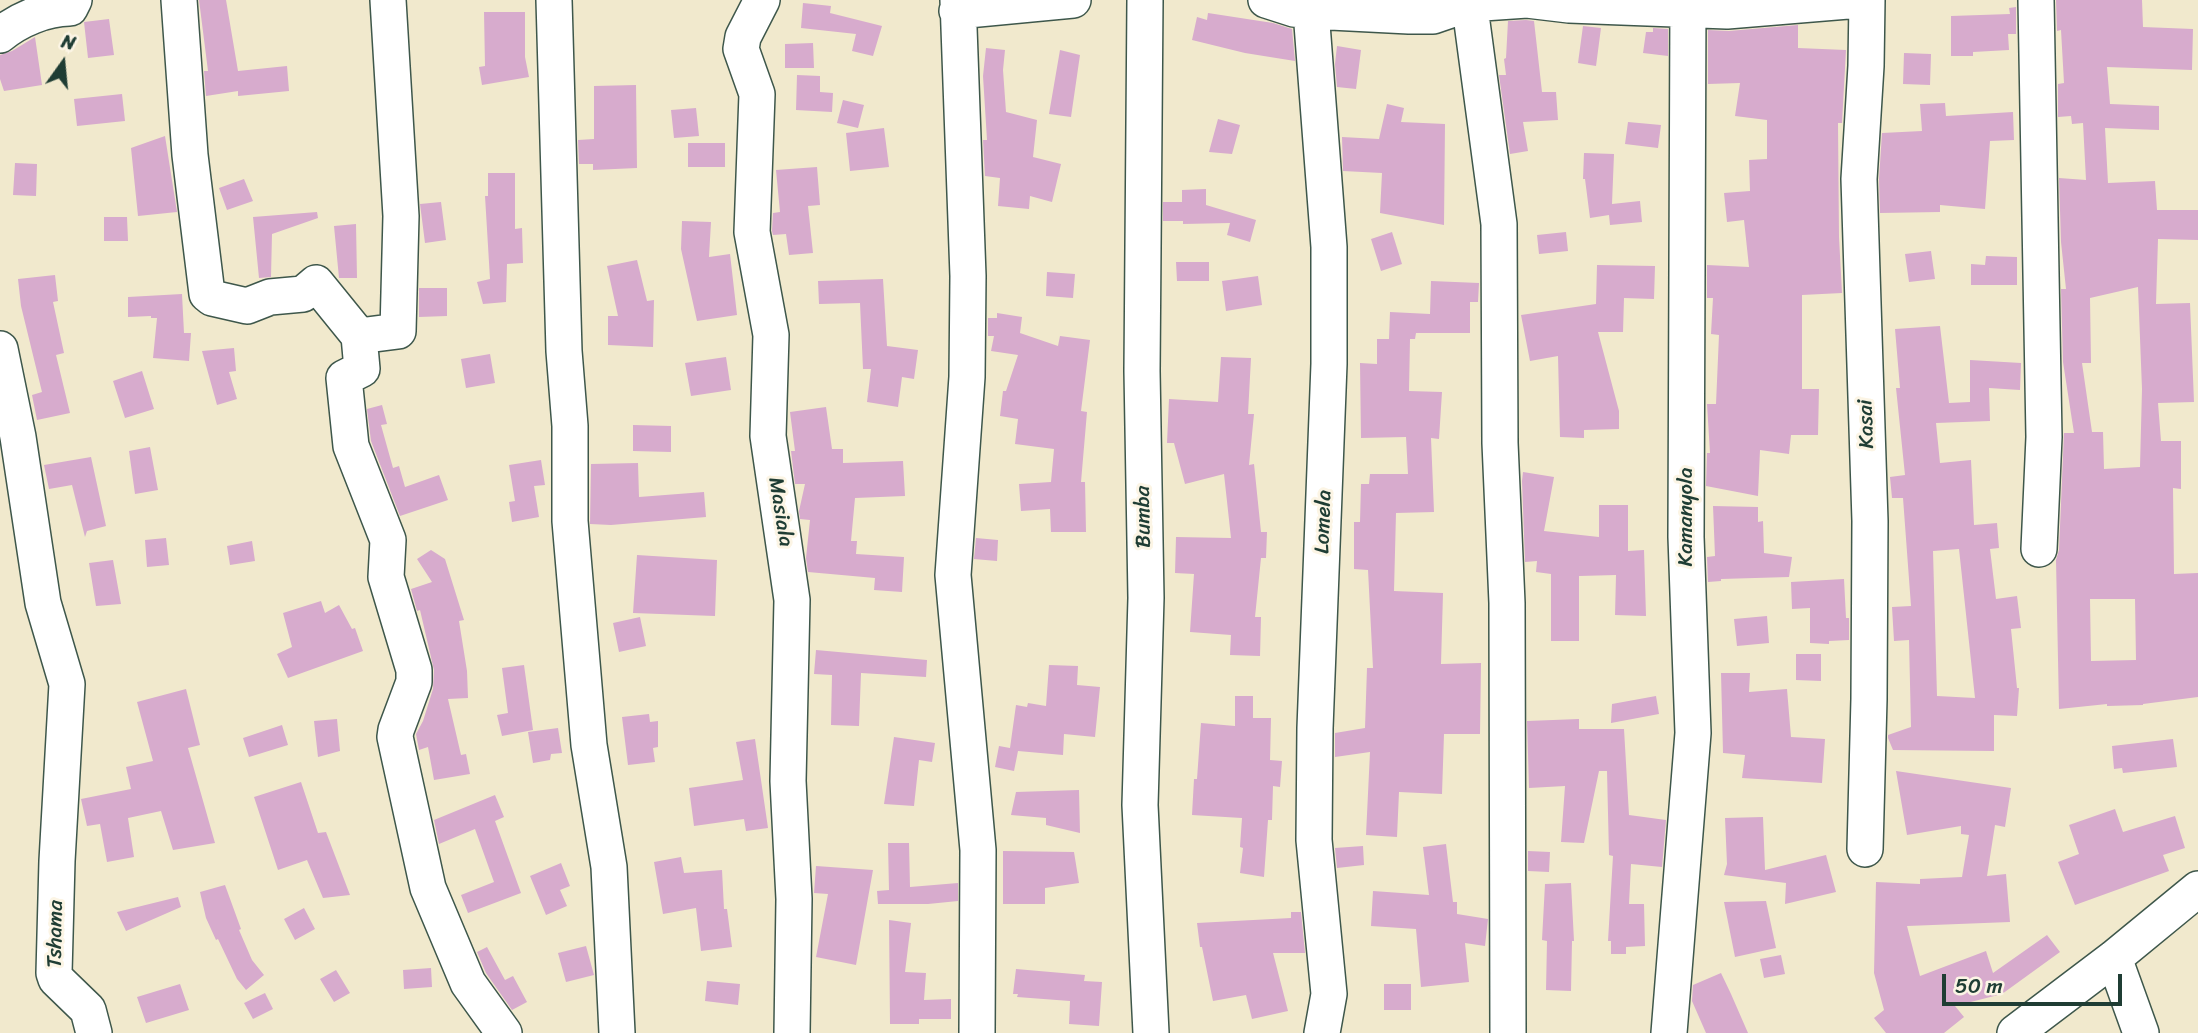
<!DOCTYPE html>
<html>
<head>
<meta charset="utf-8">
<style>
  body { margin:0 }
  #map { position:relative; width:2198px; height:1033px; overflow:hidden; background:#f1e9cd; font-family:Sriracha,sans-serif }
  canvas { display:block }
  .north { position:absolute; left:28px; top:28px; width:70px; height:70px; -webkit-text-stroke:5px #fcf5e5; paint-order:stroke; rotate:15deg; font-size:19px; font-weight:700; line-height:28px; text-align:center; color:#1f3d34 }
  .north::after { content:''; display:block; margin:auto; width:24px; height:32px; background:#1f3d34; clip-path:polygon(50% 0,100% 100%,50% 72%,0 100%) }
  .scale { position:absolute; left:1942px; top:974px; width:180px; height:32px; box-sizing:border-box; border:4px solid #1f3d34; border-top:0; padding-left:9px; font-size:21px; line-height:24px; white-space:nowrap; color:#1f3d34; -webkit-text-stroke:5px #fcf5e5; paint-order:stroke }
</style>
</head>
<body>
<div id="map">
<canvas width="2198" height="1033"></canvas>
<div class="north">N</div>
<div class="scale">50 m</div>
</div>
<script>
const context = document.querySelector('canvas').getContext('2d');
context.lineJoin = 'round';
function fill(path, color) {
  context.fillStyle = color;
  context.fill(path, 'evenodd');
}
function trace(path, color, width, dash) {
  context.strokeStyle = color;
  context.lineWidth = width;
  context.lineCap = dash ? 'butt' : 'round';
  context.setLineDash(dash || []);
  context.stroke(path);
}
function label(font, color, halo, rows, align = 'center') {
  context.font = font + ' Sriracha,sans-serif';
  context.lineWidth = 6;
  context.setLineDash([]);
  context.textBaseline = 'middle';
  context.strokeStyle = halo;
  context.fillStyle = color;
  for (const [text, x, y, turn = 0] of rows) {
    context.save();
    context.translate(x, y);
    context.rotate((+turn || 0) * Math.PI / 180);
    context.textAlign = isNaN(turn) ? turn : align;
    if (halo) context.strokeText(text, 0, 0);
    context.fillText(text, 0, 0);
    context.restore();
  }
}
fill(new Path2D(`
  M199 0H226L238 71 287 66 289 91 238 96V91L206 96 204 71H208Z
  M2056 0H2142L2143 27 2193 29 2192 70 2107 67 2110 104 2159 106V130L2105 128 2108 183 2155 181 2157 210H2198V240L2158 239 2156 304 2190 303 2194 402 2158 403 2161 441H2181V489L2173 488 2174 574 2198 573V697L2143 704V705L2107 706V704L2059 709 2056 560 2059 550 2064 433H2074L2063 362 2061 289H2066L2061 242 2059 178 2086 180 2083 123 2072 124 2071 116 2058 117V84L2064 83 2061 30 2057 31ZM2138 287 2142 389 2140 467 2104 469 2103 432H2092L2082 363H2091L2090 298ZM2090 599H2135L2136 660 2091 661Z
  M803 3 831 6 830 13 882 26 873 56 852 51 856 34 801 28Z
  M2016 7V34H2008L2009 50 1973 52V56H1951V16L2010 14 2009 8Z
  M484 12H525V57L529 77 482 85 479 67 485 66Z
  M1208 13 1273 23 1292 29 1295 61 1245 53 1192 40 1197 17 1207 20Z
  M109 19 114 55 88 58 84 22Z
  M1526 20 1534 21 1542 92H1556L1558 120 1523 122 1528 151 1510 154 1499 75H1506L1504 59 1506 58 1508 21Z
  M1798 25V48L1846 50 1842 123H1838L1839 237 1842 293 1802 295V389H1819L1818 435H1791L1789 454 1760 450 1758 496 1706 486 1707 453H1710L1707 404H1716L1719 335 1711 334 1713 298H1707V265L1749 267 1744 220 1727 222 1724 193 1750 191 1749 160 1767 159V120L1735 116 1740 83 1708 84V30L1729 31Z
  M1583 26 1601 28 1596 66 1578 63Z
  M1653 28 1668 29V56L1643 53 1646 32H1653Z
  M35 37 42 85 4 91 0 79V55L12 51Z
  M813 43 814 68H785V44Z
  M1337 46 1361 50 1356 89 1337 87 1335 64Z
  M986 48 1005 50 1003 70 1006 112 1037 120 1033 157 1061 164 1052 202 1030 196 1029 209 998 206 1000 178 985 176 983 140H987L983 76Z
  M1060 50 1080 55 1071 117 1049 114Z
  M1904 53 1931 54 1930 85 1903 84Z
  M797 75 820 76V92L833 93 832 112 796 110Z
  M636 85 637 168 593 170V164H579L578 140 594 139V86Z
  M122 94 125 121 77 126 74 99Z
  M843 100 864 105 858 128 837 123Z
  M1945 103 1946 116 2013 112 2014 140 1990 141 1985 209 1940 205V212L1880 213 1879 179 1882 133 1922 131 1920 104Z
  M1387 104 1404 108 1401 122 1445 124 1444 225 1380 213 1382 173 1343 171 1342 137 1379 139Z
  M696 108 699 136 674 138 671 110Z
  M1218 119 1240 125 1232 154 1209 152Z
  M1628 122 1661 125 1658 148 1625 144Z
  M884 128 889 167 850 171 846 133Z
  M165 136 177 212 138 216 131 148Z
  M688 143H725V167H688Z
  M1584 153 1614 154 1612 204 1640 201 1642 222 1610 225 1609 215 1590 218 1585 179H1583Z
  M15 163 37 164 36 196 13 195Z
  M817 167 820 205 808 206 813 253 789 255 786 234 773 235 772 231 773 213 780 212 776 170Z
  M488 173H515V229L522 228 523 263 507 264 506 302 483 304 477 282 490 279 485 196H488Z
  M244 179 253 201 227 210 219 188Z
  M1206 189V205L1256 220 1250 242 1227 235 1230 223 1183 224V221H1163V202H1182V190Z
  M441 202 446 240 425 243 420 204Z
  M317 212 318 218 272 234 271 277 259 278 253 217Z
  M104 217H127L128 241H104Z
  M682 221 711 222 709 257 730 254 737 315 697 321 681 249Z
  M356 224 357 278H339L334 226Z
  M1392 232 1402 264 1381 271 1371 239Z
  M1566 232 1568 251 1539 254 1537 235Z
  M1931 251 1935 279 1909 282 1905 254Z
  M1986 256 2017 257V285H1971V264L1985 265Z
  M637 260 647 301 654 300 653 347 608 345V316H618L607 266Z
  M1176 262H1209V281H1177Z
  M1597 265 1655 266 1654 299 1624 298 1623 332H1598L1619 411V429L1584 430V438L1560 437 1558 356 1530 361 1521 315 1596 304Z
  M1047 272 1075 274 1073 298 1046 296Z
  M55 275 58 301 53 302 64 353 56 355 70 413 37 420 32 395 42 392 21 306 18 279Z
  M1258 276 1262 305 1226 311 1222 281Z
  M883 279 887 346 918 350 914 379 902 377 898 407 867 402 871 369H863L860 303 819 304 818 281Z
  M1431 281 1479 283 1478 302H1470V333H1416L1415 339H1410L1409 391 1442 392 1439 439 1431 438 1434 512 1396 513 1394 591 1443 593 1441 664 1481 663 1480 734H1444L1442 794 1399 792 1397 837 1366 835 1370 752 1335 757V733L1365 728 1367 668H1373L1368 570 1354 569V522H1360L1361 484H1369L1370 474H1408L1406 437 1361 438 1360 363 1377 364V339H1389L1390 312 1430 314Z
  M419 288H447V316L419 317Z
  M182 294 184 333H191L189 361 153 358 157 318H151V316L128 317V297Z
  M997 313 1022 317 1020 333 1058 346 1060 336 1090 340 1081 411 1087 412 1081 482H1085L1086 532H1051L1050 509 1021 511 1019 484 1051 482 1054 449 1015 444 1018 419 1000 416 1003 391H1006L1018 355 991 351 994 336H988V318H997Z
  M1940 326 1949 403 1970 402V360L2021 363 2020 390 1989 388 1990 421 1936 423 1940 463 1971 460 1974 525 1997 523 1999 548 1990 549 1996 599 2017 596 2021 628 2011 629 2017 688H2019L2017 716 1994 715V751L1893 750 1888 738V735L1911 727 1909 640 1894 641 1892 607 1911 606 1903 498H1892L1890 477 1905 475 1896 388H1900L1895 329ZM1959 549 1975 698 1937 696 1933 551Z
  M234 348 236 371 229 372 237 399 217 405 202 351Z
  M490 354 495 383 466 388 461 359Z
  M726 357 731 390 691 396 685 363Z
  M1221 357 1251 358 1248 414H1254L1249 465 1254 464 1261 532H1267L1266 558H1261L1255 617H1261L1260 656 1230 655 1231 635 1190 632 1194 574 1175 573 1176 537 1231 538 1224 474 1185 484 1174 443H1167L1169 399 1218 402Z
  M142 371 154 409 125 418 113 381Z
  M382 405 387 424 381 425 393 468 399 466 405 487 439 475 448 500 400 516 371 441 367 409Z
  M826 407 832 449H843V463L903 461 905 496 855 498 851 541H857L856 554 904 557 902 592 874 590 875 578 808 572 806 558 810 520 800 519 799 511 805 484H795L791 451H795L790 412Z
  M633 425 671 426V452L633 451Z
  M150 447 158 490 135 494 129 451Z
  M91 457 106 526 87 531 85 537 72 485 49 489 44 465Z
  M541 460 545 485 534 486 539 517 512 522 509 502 515 501 509 465Z
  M638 463 639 497 704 492 706 517 611 525 590 524 591 464Z
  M1523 472 1554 477 1544 531 1599 537V505H1628V551L1644 550 1646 616 1615 615 1616 575 1579 576V641H1551V574L1536 572 1537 561 1525 562 1522 481Z
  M1713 506 1758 507V522L1763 521 1764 553 1792 557 1789 577 1721 579V581L1708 582 1707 557 1715 556Z
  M166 538 169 565 147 567 145 540Z
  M976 538 998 540 997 561 974 559Z
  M252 541 255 561 230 565 227 546Z
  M431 550 445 559 464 620 459 621 467 671 468 698 448 699 461 755 466 754 470 774 434 780 428 747 419 750 416 734 423 721 433 689 434 670 420 610 417 611 411 589 432 582 417 559Z
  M637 555 717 560 715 616 633 613Z
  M113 560 121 604 96 606 89 563Z
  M1844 579 1846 618H1849V640L1829 641V644L1810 643V608L1792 609 1791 582Z
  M321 601 325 613 339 605 352 629 355 628 363 651 288 678 277 654 292 647 283 613Z
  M1767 616 1769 643 1737 646 1734 619Z
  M640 617 646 646 619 652 613 623Z
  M816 650 927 660 926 677 861 673 859 726 831 725 832 675 814 674Z
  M1796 654H1821V681L1796 680Z
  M524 665 533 730 502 736 497 715 508 713 502 668Z
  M1049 665 1078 666 1077 685 1100 687 1095 737 1064 734 1063 755 1018 751 1014 771 995 767 999 746 1010 748 1016 705 1027 707 1028 703 1046 706Z
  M1721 673H1750L1749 692 1787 689 1791 737 1825 739 1822 783 1742 778 1745 755 1723 753Z
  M186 689 200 745 188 748 215 843 173 850 161 811 128 818 134 857 107 862 100 824 87 826 81 799 131 789 126 767 153 761 137 702Z
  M1235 696H1253V718H1271L1270 760 1282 761 1280 787 1273 786 1272 820H1268L1264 877 1240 873 1243 848 1240 847 1242 818 1192 815 1194 779H1197L1201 723 1235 726Z
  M1656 696 1659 714 1611 723 1612 704Z
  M649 714 650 722 658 721V747L653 748 655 762 628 765 622 717Z
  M337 719 340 751 318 757 314 721Z
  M1579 719V729H1624L1629 815 1666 820 1662 867 1631 864 1629 904H1644L1645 946 1626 947V954H1611V941H1608L1613 856 1609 855 1607 771H1599L1584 843 1561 842 1565 786 1529 788 1527 721Z
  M282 725 288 745 249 757 243 738Z
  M558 728 562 753 551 754 550 760 533 763 528 732Z
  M894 737 935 743 932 762 919 760 914 806 884 804Z
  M755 739 768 828 746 831 744 819 694 826 689 788 743 780 736 742Z
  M2173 739 2177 767 2123 773 2122 768 2114 769 2112 746Z
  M1896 771 2011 788 2005 827 1995 825 1987 876 2006 874 2010 922 1907 926 1920 976 1986 951 1993 973 2047 935 2060 952 2002 994 1955 1006 1964 1017 1944 1033H1886L1874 1018 1884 1010 1874 973 1876 882 1920 884V879L1962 877 1969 835 1961 834V826L1907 835Z
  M301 782 318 833 326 832 350 895 323 898 307 860 278 870 254 797Z
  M1079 790 1080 833 1046 825V818L1011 815 1016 792Z
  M495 795 504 817 495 821 521 893 468 913 461 895 494 882 475 829 439 844 434 820Z
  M2115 809 2123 832 2175 816 2185 848 2163 855 2169 871 2075 905 2058 862 2079 854 2069 825Z
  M1763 817 1765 870 1826 855 1836 892 1785 904 1786 883 1724 875 1727 864 1725 818Z
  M888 843H909L910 887 958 883V901L928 904H878L877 891 889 890Z
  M1446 844 1453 902H1457V914L1488 919 1485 946 1465 943 1469 982 1421 987 1416 929 1371 926 1373 891 1429 895 1423 847Z
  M1363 846 1364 865 1337 868 1335 848Z
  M1003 851 1074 852 1079 883 1045 888V904H1003Z
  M1528 851 1550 852 1549 872 1528 871Z
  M681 857 684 873 722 870 724 909H727L732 947 701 951 696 908 663 914 654 862Z
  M561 863 570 886 560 890 567 906 546 915 530 876Z
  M816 866 873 870 856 965 816 957 828 894 814 893Z
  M1571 883 1574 941H1572L1571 991 1546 990 1547 941 1542 940 1545 884Z
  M225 885 241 929 239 930 252 960 264 975 246 990 237 979 218 939 216 940 206 918 200 892Z
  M178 897 181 907 126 931 117 912Z
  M1766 901 1776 948 1735 957 1724 902Z
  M304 908 315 929 295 940 284 919Z
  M1291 912H1301L1305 953H1273L1288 1011 1252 1019 1246 995 1213 1001 1202 947H1200L1197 923 1291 918Z
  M889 920 911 923 905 972 926 973 924 1000 951 999V1019H919V1024H890Z
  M586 946 594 975 566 982 558 953Z
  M487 947 505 980 513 976 527 1002 512 1010 486 973 477 952Z
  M1781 955 1785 974 1764 978 1760 959Z
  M431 968 432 987 404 989 403 970Z
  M1016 969 1085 975 1084 981 1102 982 1099 1026 1069 1024 1070 1001 1017 997 1018 994H1013Z
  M336 970 350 993 334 1002 320 979Z
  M1721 973 1731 994 1748 1033H1706L1692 1001 1693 985Z
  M707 981 740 984 738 1005 705 1001Z
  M180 984 189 1010 146 1023 137 997Z
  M1384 984H1411V1010H1384Z
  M265 993 273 1009 253 1019 244 1003Z`), '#d7abcd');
const minor = new Path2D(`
  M179 0 190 155 207 294 212 298 247 306 270 297 303 294 316 283 359 336
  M388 0 401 216 398 331 359 336 362 369 344 378 351 446 388 540 386 577 414 670V682L396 730 395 737 428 888 468 983 504 1033
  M554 0 564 351 570 426V521L589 745 609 867 617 1033
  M762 0 743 37 741 49 757 94 752 232 771 335 768 436 792 600 788 781 794 899 792 1033
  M958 0 968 276 967 377 953 575 978 850 977 1033
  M1145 0 1142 371 1146 598 1140 805 1151 1033
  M1266 0 1294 9 1311 11 1409 16H1433L1468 4 1527 0 1569 5 1727 11 1860 0
  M1469 0 1499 224 1500 443 1507 603 1508 1033
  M2036 0 2044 437 2039 549
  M957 11 1073 0
  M1311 11 1329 247V364L1315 728 1314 840 1329 994 1322 1033
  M0 35C18 20 46 8 70 8L74 0
  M0 349 18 437 43 603 67 684 57 861 54 973 56 979 88 1010 94 1033
  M1865 849 1869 699 1870 521 1859 179 1866 66 1867 0
  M2114 958 2141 1033
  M1669 1033 1693 733 1686 537 1688 0
  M2015 1033 2114 958 2198 889`);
trace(minor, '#3e574b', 38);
trace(minor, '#fff', 35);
label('21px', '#1f3d34', '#fcf5e5', [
  ["Kasai",1867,424,-92],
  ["Masiala",780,512,81],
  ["Bumba",1144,517,-91],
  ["Kamanyola",1687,517,-90],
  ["Lomela",1324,522,-88],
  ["Tshama",56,934,-89]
]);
</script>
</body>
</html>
